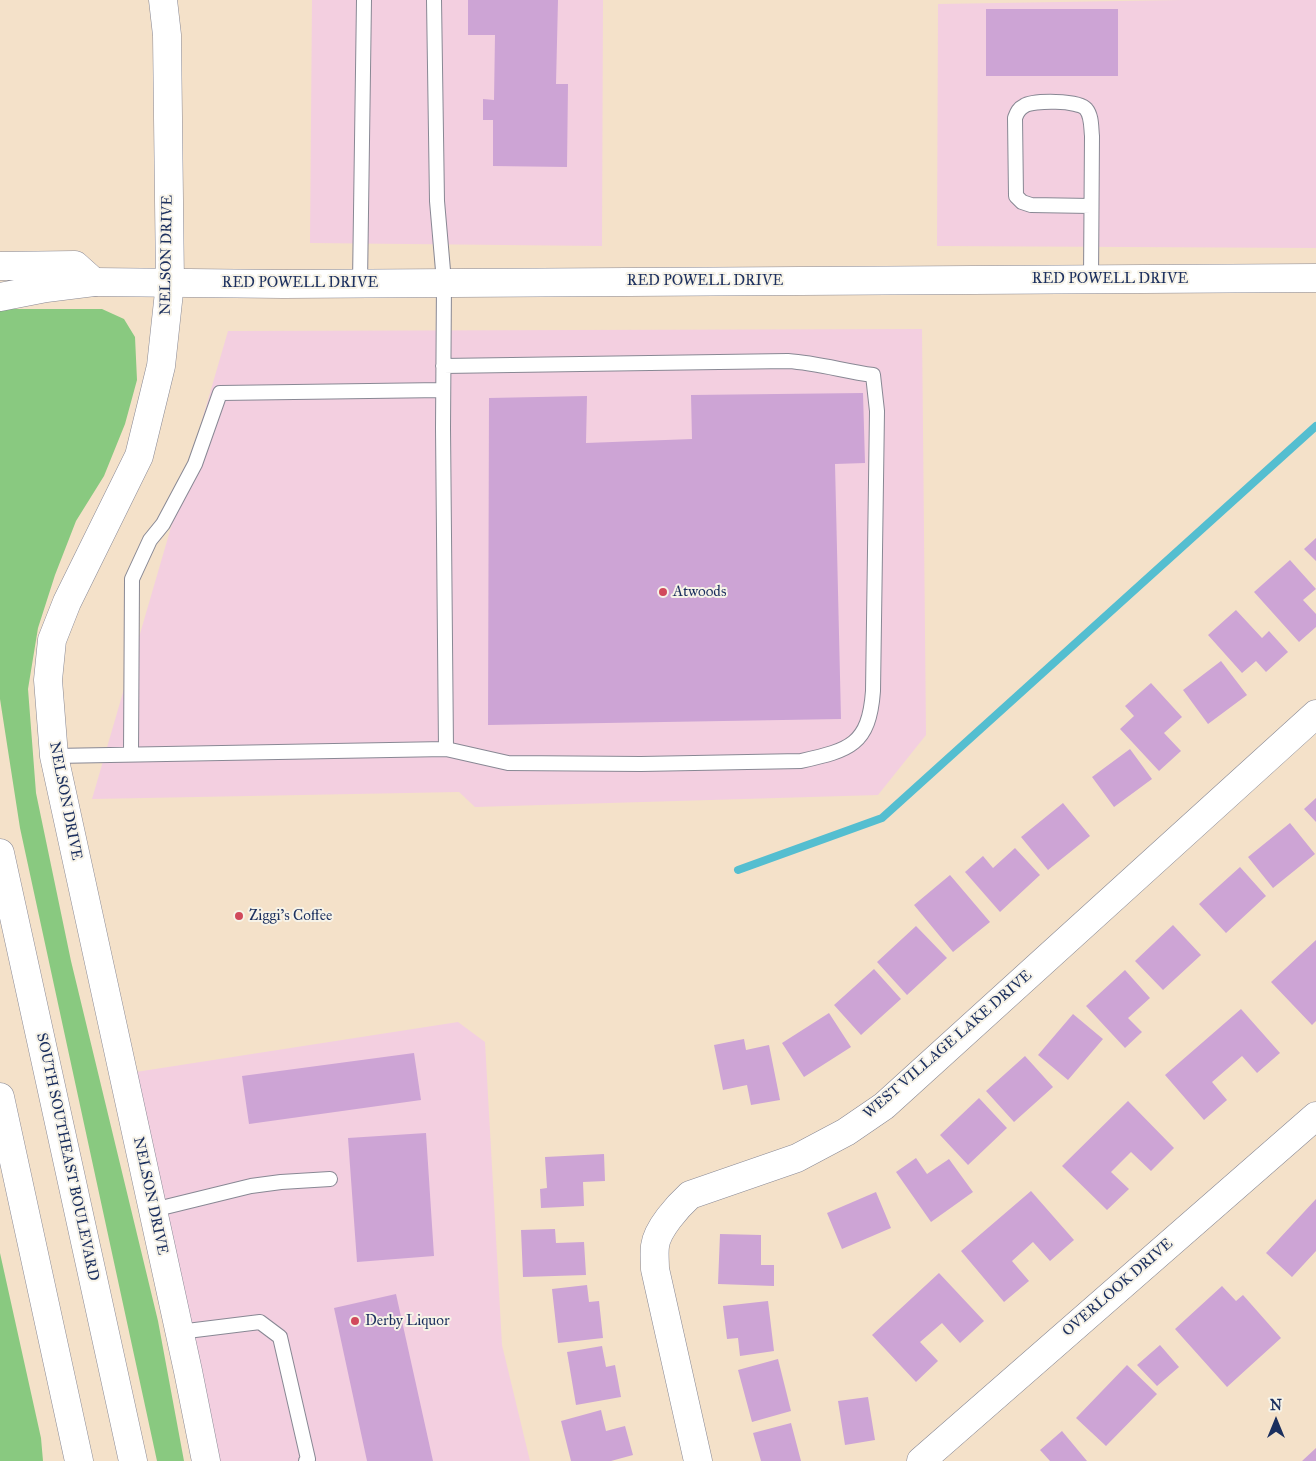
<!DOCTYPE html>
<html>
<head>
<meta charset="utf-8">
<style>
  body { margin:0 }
  #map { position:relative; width:1316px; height:1461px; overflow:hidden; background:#f4e1c9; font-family:"IM FELL Great Primer",serif }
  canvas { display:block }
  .north { position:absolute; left:1251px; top:1396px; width:50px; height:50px; -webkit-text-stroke:4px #f7f3e8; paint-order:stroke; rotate:0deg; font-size:14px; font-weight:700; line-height:20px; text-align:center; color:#1b2f5e }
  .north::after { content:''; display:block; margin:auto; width:18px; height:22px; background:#1b2f5e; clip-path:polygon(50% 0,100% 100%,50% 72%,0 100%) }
</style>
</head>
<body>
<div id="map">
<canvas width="1316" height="1461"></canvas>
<div class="north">N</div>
</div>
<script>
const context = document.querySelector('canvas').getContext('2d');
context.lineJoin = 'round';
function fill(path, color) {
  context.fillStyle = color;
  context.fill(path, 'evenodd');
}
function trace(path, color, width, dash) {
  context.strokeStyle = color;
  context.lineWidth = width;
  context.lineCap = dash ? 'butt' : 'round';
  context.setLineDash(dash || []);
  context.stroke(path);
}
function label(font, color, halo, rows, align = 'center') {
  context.font = font + ' "IM FELL Great Primer",serif';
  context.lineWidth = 4;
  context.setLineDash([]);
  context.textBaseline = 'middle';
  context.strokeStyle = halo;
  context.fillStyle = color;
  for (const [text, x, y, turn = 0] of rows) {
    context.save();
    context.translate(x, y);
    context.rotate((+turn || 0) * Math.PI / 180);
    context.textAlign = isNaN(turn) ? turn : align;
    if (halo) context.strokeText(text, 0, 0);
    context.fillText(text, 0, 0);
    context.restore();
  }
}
fill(new Path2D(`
  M312 0H603L602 246 310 243Z
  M1181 0H1316V248L937 246 938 4Z
  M922 329 926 735 878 795 475 807 459 792 92 799 228 331Z
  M458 1022 485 1042 502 1345 530 1461H203L123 1074Z`), '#f3cfe0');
fill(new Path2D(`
  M0 309H102L124 319 135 337 137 380 125 424 104 476 76 521 55 575 38 628 28 689 36 793 71 961 158 1321 184 1461H157L20 828 0 699Z
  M0 1253 41 1438 43 1461H0Z`), '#89c980');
trace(new Path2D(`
  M738 870 882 818 1316 426`), '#54bed0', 8);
fill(new Path2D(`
  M468 0H558L556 84H568L567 167 493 166V120H483V99L494 100 495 35H468Z
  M986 9H1118V76H986Z
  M863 393 865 463 835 464 841 719 488 725 489 398 587 396 586 443 692 439 691 395Z
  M1316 538V561L1304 549Z
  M1290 560 1316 589 1303 600 1316 614V627L1299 642 1254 592Z
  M1236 610 1262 638 1269 631 1288 652 1266 672 1256 661 1242 673 1208 635Z
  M1221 661 1247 695 1208 724 1183 690Z
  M1151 683 1182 717 1164 733 1181 751 1159 771 1120 729 1134 716 1125 706Z
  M1130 749 1152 779 1114 807 1092 777Z
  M1316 798V822L1304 809Z
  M1063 803 1090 836 1048 870 1021 837Z
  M1290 823 1315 854 1273 888 1248 857Z
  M1015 848 1040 875 1000 912 965 872 983 856 993 868Z
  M1240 867 1266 896 1226 933 1199 904Z
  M950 875 990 922 953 952 914 905Z
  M1173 925 1201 955 1163 990 1135 961Z
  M916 926 947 958 907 995 877 962Z
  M1316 940V1021L1312 1025 1271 982Z
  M874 969 901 999 861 1035 834 1005Z
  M1125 970 1150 998 1128 1018 1142 1032 1125 1048 1086 1006Z
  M1241 1009 1280 1053 1257 1073 1242 1056 1212 1082 1227 1100 1204 1120 1165 1075Z
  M829 1013 851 1047 804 1077 782 1043Z
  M1073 1014 1103 1039 1068 1080 1038 1055Z
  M744 1039 746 1050 769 1045 780 1100 751 1105 747 1085 723 1090 714 1045Z
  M414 1053 421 1100 249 1124 242 1076Z
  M1025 1056 1053 1087 1014 1122 986 1091Z
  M979 1098 1007 1128 968 1165 940 1135Z
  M1128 1101 1174 1148 1151 1171 1131 1152 1111 1172 1129 1189 1107 1210 1062 1166Z
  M426 1133 434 1256 357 1262 348 1138Z
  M604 1154 605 1181 583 1182 584 1206 541 1208 540 1189 547 1188 545 1157Z
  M916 1158 927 1174 949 1159 973 1192 931 1222 896 1172Z
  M1031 1191 1074 1240 1050 1261 1033 1242 1012 1261 1029 1281 1004 1302 961 1251Z
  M876 1192 891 1228 842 1249 827 1213Z
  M1316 1199V1251L1292 1277 1266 1253Z
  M555 1229 556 1243 584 1242 586 1275 523 1277 521 1230Z
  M720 1234 761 1235V1265H774V1286L718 1284Z
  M939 1273 984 1321 960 1343 942 1323 920 1342 938 1361 916 1382 872 1335Z
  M587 1285 589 1302 599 1301 603 1338 558 1343 552 1289Z
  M1222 1286 1236 1301 1243 1295 1281 1338 1227 1387 1175 1329Z
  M396 1294 433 1461H367L334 1308Z
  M768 1301 774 1351 740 1356 738 1338 727 1339 723 1306Z
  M1160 1345 1179 1367 1157 1386 1137 1365Z
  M602 1346 606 1367 615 1365 621 1397 576 1405 567 1352Z
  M778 1359 791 1411 752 1422 738 1370Z
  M1127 1365 1157 1394 1106 1446 1076 1418Z
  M868 1397 875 1440 845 1445 838 1401Z
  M601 1410 606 1431 625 1426 633 1455 611 1461H571L561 1421Z
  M791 1423 801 1461H761L753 1433Z
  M1062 1431 1087 1461H1050L1040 1450Z
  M1316 1448V1461H1302Z`), '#cda4d5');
const service = new Path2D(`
  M1091 279 1092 136C1091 128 1092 116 1086 109 1079 100 1033 100 1024 106 1018 109 1017 113 1015 118L1016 196 1022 202 1031 205 1091 206
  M360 283 364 0
  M443 366 788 361C817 363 844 371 873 375L877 411 873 691C869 745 850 750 801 761L641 764 508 763 446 749
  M131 754 132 579 150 540 163 524 195 464 220 393 443 390
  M54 756 446 749 443 428 444 282 437 201 434 0
  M153 1210 251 1186 281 1182 330 1179
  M179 1332 260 1322 280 1337 308 1459 306 1461`);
const minor = new Path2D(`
  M163 0 167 35 170 283 161 366 139 456 67 602 52 640 48 680 54 756 188 1371 206 1461
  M698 1461 655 1269C655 1262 654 1253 655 1246 657 1229 678 1206 690 1195L797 1158 846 1132 884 1106 1316 714
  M921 1461 1316 1116`);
const tertiary = new Path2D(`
  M94 282 283 284 1316 278`);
const primary = new Path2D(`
  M0 266 75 265 94 282
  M0 297 46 288 94 282
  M0 853 133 1461
  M0 1097 79 1461`);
trace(service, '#888894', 16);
trace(minor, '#888894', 29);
trace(tertiary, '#888894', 29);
trace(primary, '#888894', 29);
trace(service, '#fff', 14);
trace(minor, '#fff', 28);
trace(tertiary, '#fff', 28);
trace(primary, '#fff', 28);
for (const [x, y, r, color] of [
  [663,592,5,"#d1495b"],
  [239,916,5,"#d1495b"],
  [355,1321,5,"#d1495b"]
]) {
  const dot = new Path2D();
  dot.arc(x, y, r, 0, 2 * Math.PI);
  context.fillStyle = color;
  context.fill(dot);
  trace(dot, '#f7f3e8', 2);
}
label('15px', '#1b2f5e', '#f7f3e8', [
  ["NELSON DRIVE",167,255,-89],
  ["RED POWELL DRIVE",1110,279],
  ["RED POWELL DRIVE",705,281],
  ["RED POWELL DRIVE",300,283],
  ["NELSON DRIVE",65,801,79],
  ["WEST VILLAGE LAKE DRIVE",948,1045,-41],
  ["SOUTH SOUTHEAST BOULEVARD",67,1157,78],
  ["NELSON DRIVE",150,1196,78],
  ["OVERLOOK DRIVE",1118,1288,-41]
]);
label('15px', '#1b2f5e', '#f7f3e8', [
  ["Atwoods",673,592],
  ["Ziggi's Coffee",249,916],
  ["Derby Liquor",365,1321]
], 'left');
</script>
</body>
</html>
